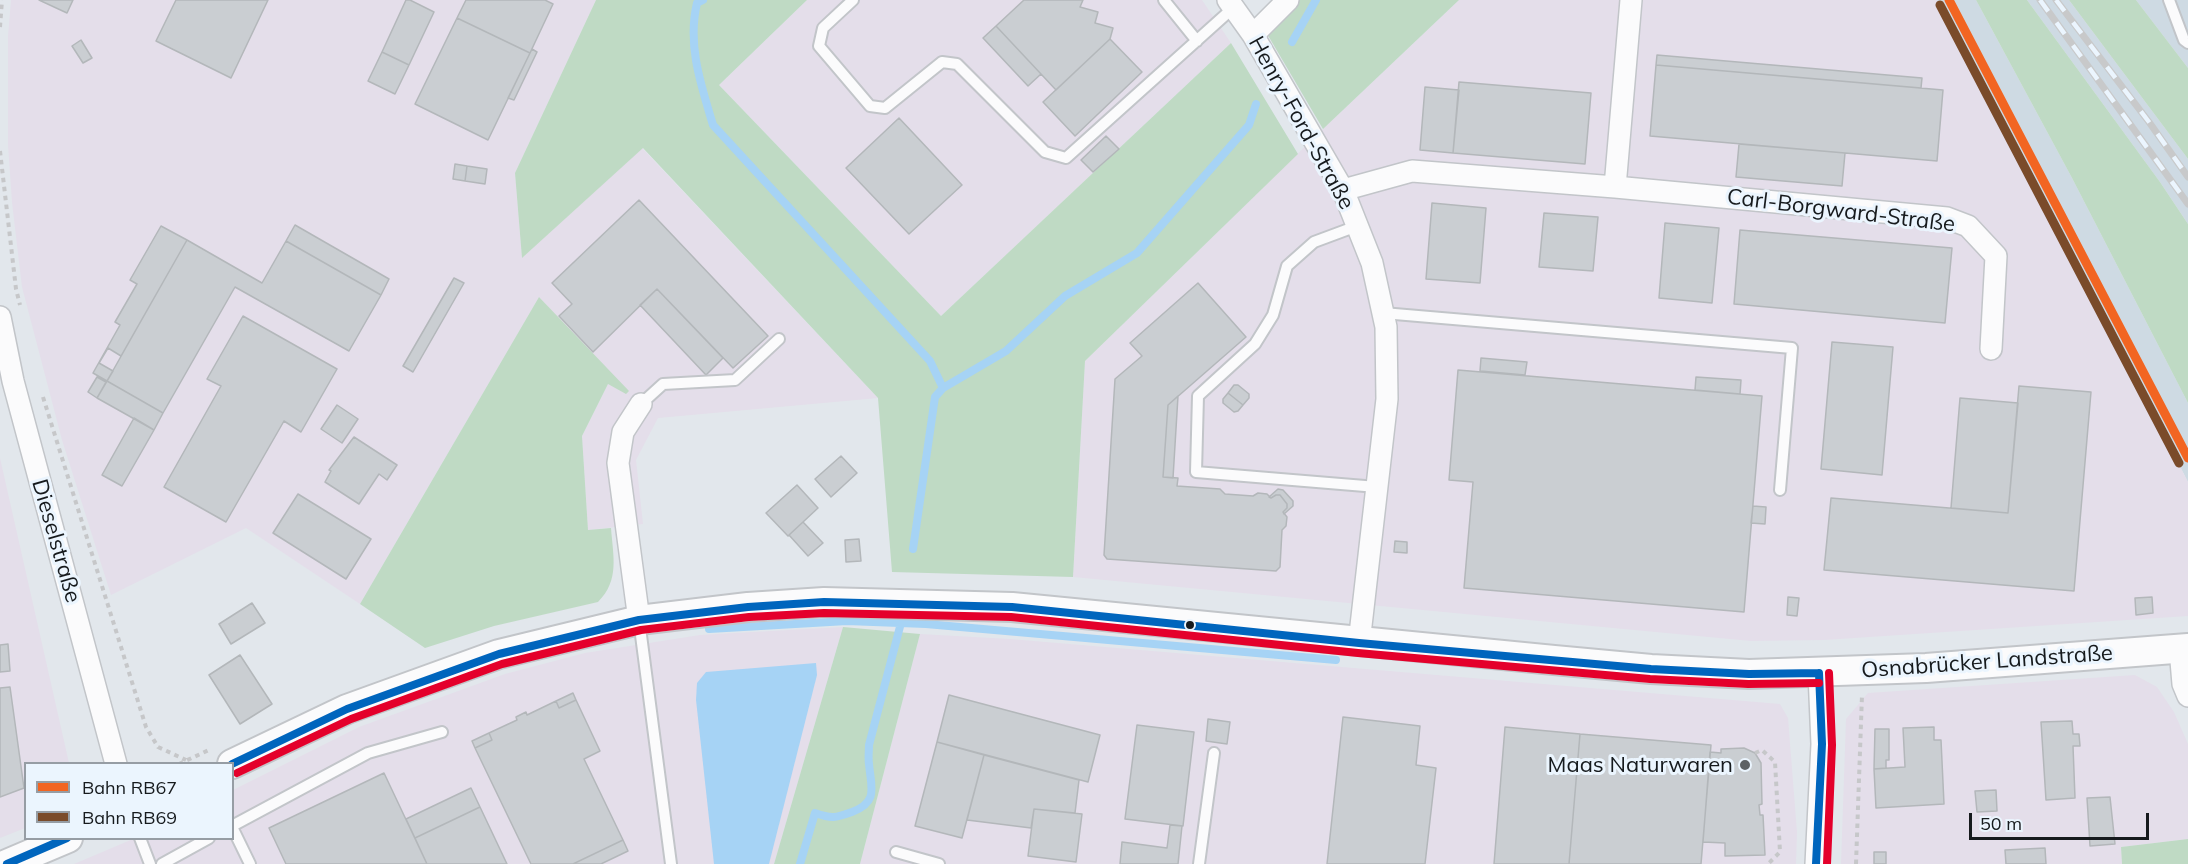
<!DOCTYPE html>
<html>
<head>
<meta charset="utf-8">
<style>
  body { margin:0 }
  #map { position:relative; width:2188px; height:864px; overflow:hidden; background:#e2e7ec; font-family:Mulish,sans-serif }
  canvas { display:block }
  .legend { position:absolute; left:24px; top:762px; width:210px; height:78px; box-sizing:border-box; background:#ebf5fe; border:2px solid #969da4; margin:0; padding:8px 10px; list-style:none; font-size:18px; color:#161a1d }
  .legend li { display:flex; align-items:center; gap:12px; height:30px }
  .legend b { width:30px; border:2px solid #969da4 }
  .scale { position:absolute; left:1969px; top:813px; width:180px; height:27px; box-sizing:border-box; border:3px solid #161a1d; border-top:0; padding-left:8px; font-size:18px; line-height:21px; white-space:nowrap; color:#161a1d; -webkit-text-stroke:4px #ebf5fe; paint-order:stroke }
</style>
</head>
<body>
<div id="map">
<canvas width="2188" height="864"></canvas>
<ul class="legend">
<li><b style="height:8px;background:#f26522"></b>Bahn RB67</li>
<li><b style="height:8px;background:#7a4b2a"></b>Bahn RB69</li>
</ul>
<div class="scale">50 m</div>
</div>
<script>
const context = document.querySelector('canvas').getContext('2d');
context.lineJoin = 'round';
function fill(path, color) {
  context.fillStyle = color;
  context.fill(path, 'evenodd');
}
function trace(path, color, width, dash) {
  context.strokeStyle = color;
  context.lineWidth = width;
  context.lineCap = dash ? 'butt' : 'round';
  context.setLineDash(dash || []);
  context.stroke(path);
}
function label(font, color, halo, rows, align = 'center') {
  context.font = font + ' Mulish,sans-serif';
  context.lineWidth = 6;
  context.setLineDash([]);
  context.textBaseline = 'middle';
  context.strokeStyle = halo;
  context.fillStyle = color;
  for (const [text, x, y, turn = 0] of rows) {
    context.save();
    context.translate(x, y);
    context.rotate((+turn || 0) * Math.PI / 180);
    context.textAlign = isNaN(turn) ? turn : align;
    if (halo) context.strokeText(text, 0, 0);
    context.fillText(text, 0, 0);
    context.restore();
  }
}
fill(new Path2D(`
  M1937 0H1976L2072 178 2188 403V482L2040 194Z
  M2027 0H2069L2188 159V224L2160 182Z
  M2136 0H2188V68Z`), '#cedae3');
fill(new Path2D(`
  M11 0H596L515 173 522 258 642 148 878 398 658 418 636 460 643 524 588 530 582 436 608 384 626 393 539 297 360 604 246 528 111 595 62 440 22 287 12 202 8 145V36Z
  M807 0H1202L1231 43 941 316 719 85Z
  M1459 0H1937L2040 194 2188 482V616L1824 640 1751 641 1073 577 1085 361 1323 129Z
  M0 458 69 763 26 764 25 828 0 838Z
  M843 627 774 864H74L133 839 232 838 233 790 359 727 505 674 585 653 700 635Z
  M920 634 1010 639 1780 704 1788 718 1797 832 1796 864H860Z
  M2135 675 2157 687 2174 712 2188 744V839L2121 847 2122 864H1841L1846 719 1868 693Z`), '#e4deea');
fill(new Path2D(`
  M596 0H807L719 85 941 316 1231 43 1298 154 1085 361 1073 577 892 572 878 398 643 148 522 258 515 173Z
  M1299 0H1459L1323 129 1266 32Z
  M1976 0H2027L2160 182 2188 224V403L2072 178Z
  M2069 0H2136L2188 68V159Z
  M539 297 629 391 626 394 608 384 582 436 588 530 611 528C613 556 620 580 598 602L494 626 425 648 360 604Z
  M843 627 920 634 860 864H774Z
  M2188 839V864H2122L2121 847Z`), '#bfdac4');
fill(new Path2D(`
  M816 663 817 675 769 864H714L696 700 697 683 706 672Z`), '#a6d3f5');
trace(new Path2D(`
  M703 0 697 3C687 45 701 85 713 125L930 361 943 388
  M1292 42 1316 0
  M913 549 935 397 943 388 1006 351 1065 296 1137 253 1249 125 1256 104
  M709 629 847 621 926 624 1336 660
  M800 864 815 813C832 819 835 818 852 812 879 802 871 787 869 764 868 758 869 751 869 745L902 619`), '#a6d3f5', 8);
const building = new Path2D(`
  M39 0H73L67 13Z
  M176 0H268L231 78 156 41Z
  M406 0H410L434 12 409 65 382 52Z
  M466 0H545L553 4 530 53 457 18Z
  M1024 0H1083L1080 7 1098 12 1095 23 1113 28 1110 39 1056 90 996 26Z
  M457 18 530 53 488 140 415 104Z
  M996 26 1041 74 1028 86 983 38Z
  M1110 39 1142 72 1075 136 1043 102Z
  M81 40 92 58 83 63 72 46Z
  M532 49 537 52 514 100 508 98Z
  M382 52 409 65 395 94 368 81Z
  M1657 55 1922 78 1921 88 1656 65Z
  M1656 65 1943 90 1937 161 1650 136Z
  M1459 82 1591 93 1585 164 1453 153Z
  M1425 87 1459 90 1453 153 1420 150Z
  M899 118 962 185 909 234 846 168Z
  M1106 136 1119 149 1093 172 1081 160Z
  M1739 144 1845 153 1842 186 1736 177Z
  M455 164 467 166 465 181 453 179Z
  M467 166 487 169 485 184 465 181Z
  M639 200 768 336 733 368 657 289 593 352 559 316 572 304 552 283Z
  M1432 203 1486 208 1480 283 1426 279Z
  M1544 213 1598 217 1593 271 1539 267Z
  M1665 223 1719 228 1712 303 1659 298Z
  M295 225 389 279 381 295 286 241Z
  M161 226 187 240 107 381 93 373 120 325 115 322 137 284 130 280Z
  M1740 230 1952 248 1945 323 1734 304Z
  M187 240 262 283 286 241 381 295 349 351 235 287 163 413 107 381 113 371 99 363 108 348 121 356Z
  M454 278 464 283 413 372 403 366Z
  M1198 283 1246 337 1168 405 1163 477 1178 478 1177 486 1220 489 1225 494 1253 496 1258 493 1267 494 1271 498 1276 495H1280L1287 504V508L1283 512 1287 517 1286 526 1282 530 1280 567 1276 571 1107 559 1104 555 1115 379 1142 356 1130 343Z
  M657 289 723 358 706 375 640 305Z
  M243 316 337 369 301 432 284 421 226 522 164 487 221 386 207 379Z
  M1832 342 1893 347 1882 475 1821 469Z
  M1481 358 1527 362 1525 375 1480 371Z
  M1458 370 1762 396 1744 612 1464 588 1473 482 1449 480Z
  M97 377 106 382 97 398 88 392Z
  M1696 377 1741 380 1740 394 1695 390Z
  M107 381 163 413 154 430 97 398Z
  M1234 385H1238L1249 394V398L1243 405 1228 393Z
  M2019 386 2091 392 2074 591 1824 570 1831 498 2008 513Z
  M1228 393 1243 405 1238 411 1234 412 1223 403V399Z
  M1178 396 1173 478 1163 477 1168 405Z
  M1960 398 2018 403 2008 513 1951 508Z
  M337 405 358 419 342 443 321 429Z
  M134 418 154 430 122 486 102 475Z
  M354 437 397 465 387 480 379 474 359 504 325 482 331 471 329 470Z
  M841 456 857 473 831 497 815 479Z
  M797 485 818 508 788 536 766 513Z
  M1278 489 1283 490 1293 501V506L1284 514 1283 512 1287 508V504L1280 495H1276L1271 498 1269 497Z
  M298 494 371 539 346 579 273 533Z
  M1753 506 1766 507 1765 524 1751 523Z
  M803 522 823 543 808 556 789 535Z
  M859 539 861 561 846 562 845 540Z
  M1395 541 1407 542V553L1394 552Z
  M1788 597 1799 598 1797 616 1787 615Z
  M2152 597 2153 613 2136 615 2135 598Z
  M252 603 265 623 231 644 219 624Z
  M8 644 10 671 0 672V645Z
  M240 655 272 704 240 724 209 675Z
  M10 687 24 788 0 797V688Z
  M573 693 576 700 559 708 556 701Z
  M949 695 1100 735 1088 782 937 742Z
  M576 700 600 751 584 759 623 840 573 864H531L475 748 492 740 489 733 517 720 516 717 526 712 527 715 556 701 559 708Z
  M1343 717 1420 726 1416 765 1436 768 1425 864H1327Z
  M1208 719 1230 722 1227 744 1206 741Z
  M2072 721 2073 734H2079L2080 746H2073L2075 798 2046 800 2041 722Z
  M1137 725 1194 732 1183 826 1125 819Z
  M1505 727 1580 734 1569 864H1494Z
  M1934 727V740H1941L1944 804 1876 808 1874 769 1905 767 1903 728Z
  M1875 729H1889V760H1886V768L1874 769Z
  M489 733 492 740 475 748 472 741Z
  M1580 734 1711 745 1701 864H1569Z
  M937 742 984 755 962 838 915 826Z
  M1744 748 1755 753 1761 763 1762 804 1759 805 1760 815H1763L1765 855 1725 856V843L1703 842 1710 752 1721 753V749Z
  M984 755 1079 780 1075 813 1034 809 1031 828 967 820Z
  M384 773 427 864H286L269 828Z
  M471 788 480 807 415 838 406 819Z
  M1996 790 1997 811 1977 812 1975 791Z
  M2110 797 2115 844 2090 846 2087 798Z
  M480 807 507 864H427L415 838Z
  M1034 809 1082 814 1076 862 1028 856Z
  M1170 825 1182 826 1178 864H1120L1122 842 1167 848Z
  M623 840 628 851 601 864H573Z
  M2045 848 2046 864H2006L2005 850Z
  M1874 852H1886V864H1874Z`);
fill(building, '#caced2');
trace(building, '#b3b7ba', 1.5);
const lane = new Path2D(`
  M853 0 823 28 819 46 870 106 885 108 942 62 957 64 1045 152 1066 158 1233 8
  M1164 0 1197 41
  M2169 0 2184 40 2188 43
  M1357 226 1314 242 1287 266 1273 315 1255 344 1198 396 1196 472 1377 487
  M1383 313 1792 348 1780 490
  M641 404 663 384 735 380 779 339
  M639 620 671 864
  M232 826 368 753 442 732
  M232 827 250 864
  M140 838 150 864
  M896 852 939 864
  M162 864 209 838
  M1199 864 1214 753`);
const street = new Path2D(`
  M1228 0 1253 35 1343 190 1372 263 1386 327 1387 399 1359 643
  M1253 35 1288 0
  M1615 187 1631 0
  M1343 190 1412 171 1615 187 1947 218 1968 226 1996 256 1991 349
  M0 317 13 381 116 764
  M639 620 618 463 623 432 641 404
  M2180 649 2183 684 2188 696
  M1816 864 1822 744 1819 673`);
const secondary = new Path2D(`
  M232 764 347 709 499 654 639 620 748 607 824 602 1012 607 1554 660 1651 669 1749 674 1926 668 2188 648
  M7 864 68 838`);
trace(lane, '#c2c5c9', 14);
trace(street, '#c2c5c9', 24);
trace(secondary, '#c2c5c9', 32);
trace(new Path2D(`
  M0 27 2 0
  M0 151 16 289 20 305
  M43 397 146 727 158 747 186 760
  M1755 753 1762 750 1775 762 1780 852 1768 864
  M179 764 211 749
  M1856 864 1862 695`), '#c6c7c9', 4, [4.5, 4.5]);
trace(lane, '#fbfbfc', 10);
trace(street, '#fbfbfc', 21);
trace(secondary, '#fbfbfc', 28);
const rail = new Path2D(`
  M2040 0 2188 204
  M2056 0 2149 122 2188 177`);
trace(rail, '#c8c9ca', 7);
trace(rail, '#ebf5fe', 4.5, [14]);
trace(new Path2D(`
  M232 764 347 709 499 654 639 620 748 607 824 602 1012 607 1359 643 1651 669 1749 674 1819 673
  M7 864 67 838
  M1816 864 1822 744 1819 673`), '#0065bd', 8);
trace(new Path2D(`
  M237 773 351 719 502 664 641 630 749 617 824 613 1011 617 1358 653 1650 679 1748 684 1819 683
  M1827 864 1832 745 1829 673`), '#e4002b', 8);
trace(new Path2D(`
  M1949 0 2188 458`), '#f26522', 9);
trace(new Path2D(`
  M1940 5 2179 463`), '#7a4b2a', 9);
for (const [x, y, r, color] of [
  [1190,625,5,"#161a1d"],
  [1745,765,6,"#5d6265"]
]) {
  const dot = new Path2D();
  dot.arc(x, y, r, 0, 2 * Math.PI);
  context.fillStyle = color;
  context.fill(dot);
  trace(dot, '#ebf5fe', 2);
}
label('22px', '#161a1d', '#ebf5fe', [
  ["Henry-Ford-Straße",1301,123,61],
  ["Carl-Borgward-Straße",1841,211,7],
  ["Dieselstraße",56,541,74],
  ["Osnabrücker Landstraße",1987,662,-4]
]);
label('22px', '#161a1d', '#ebf5fe', [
  ["Maas Naturwaren",1733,765]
], 'right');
</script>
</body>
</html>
